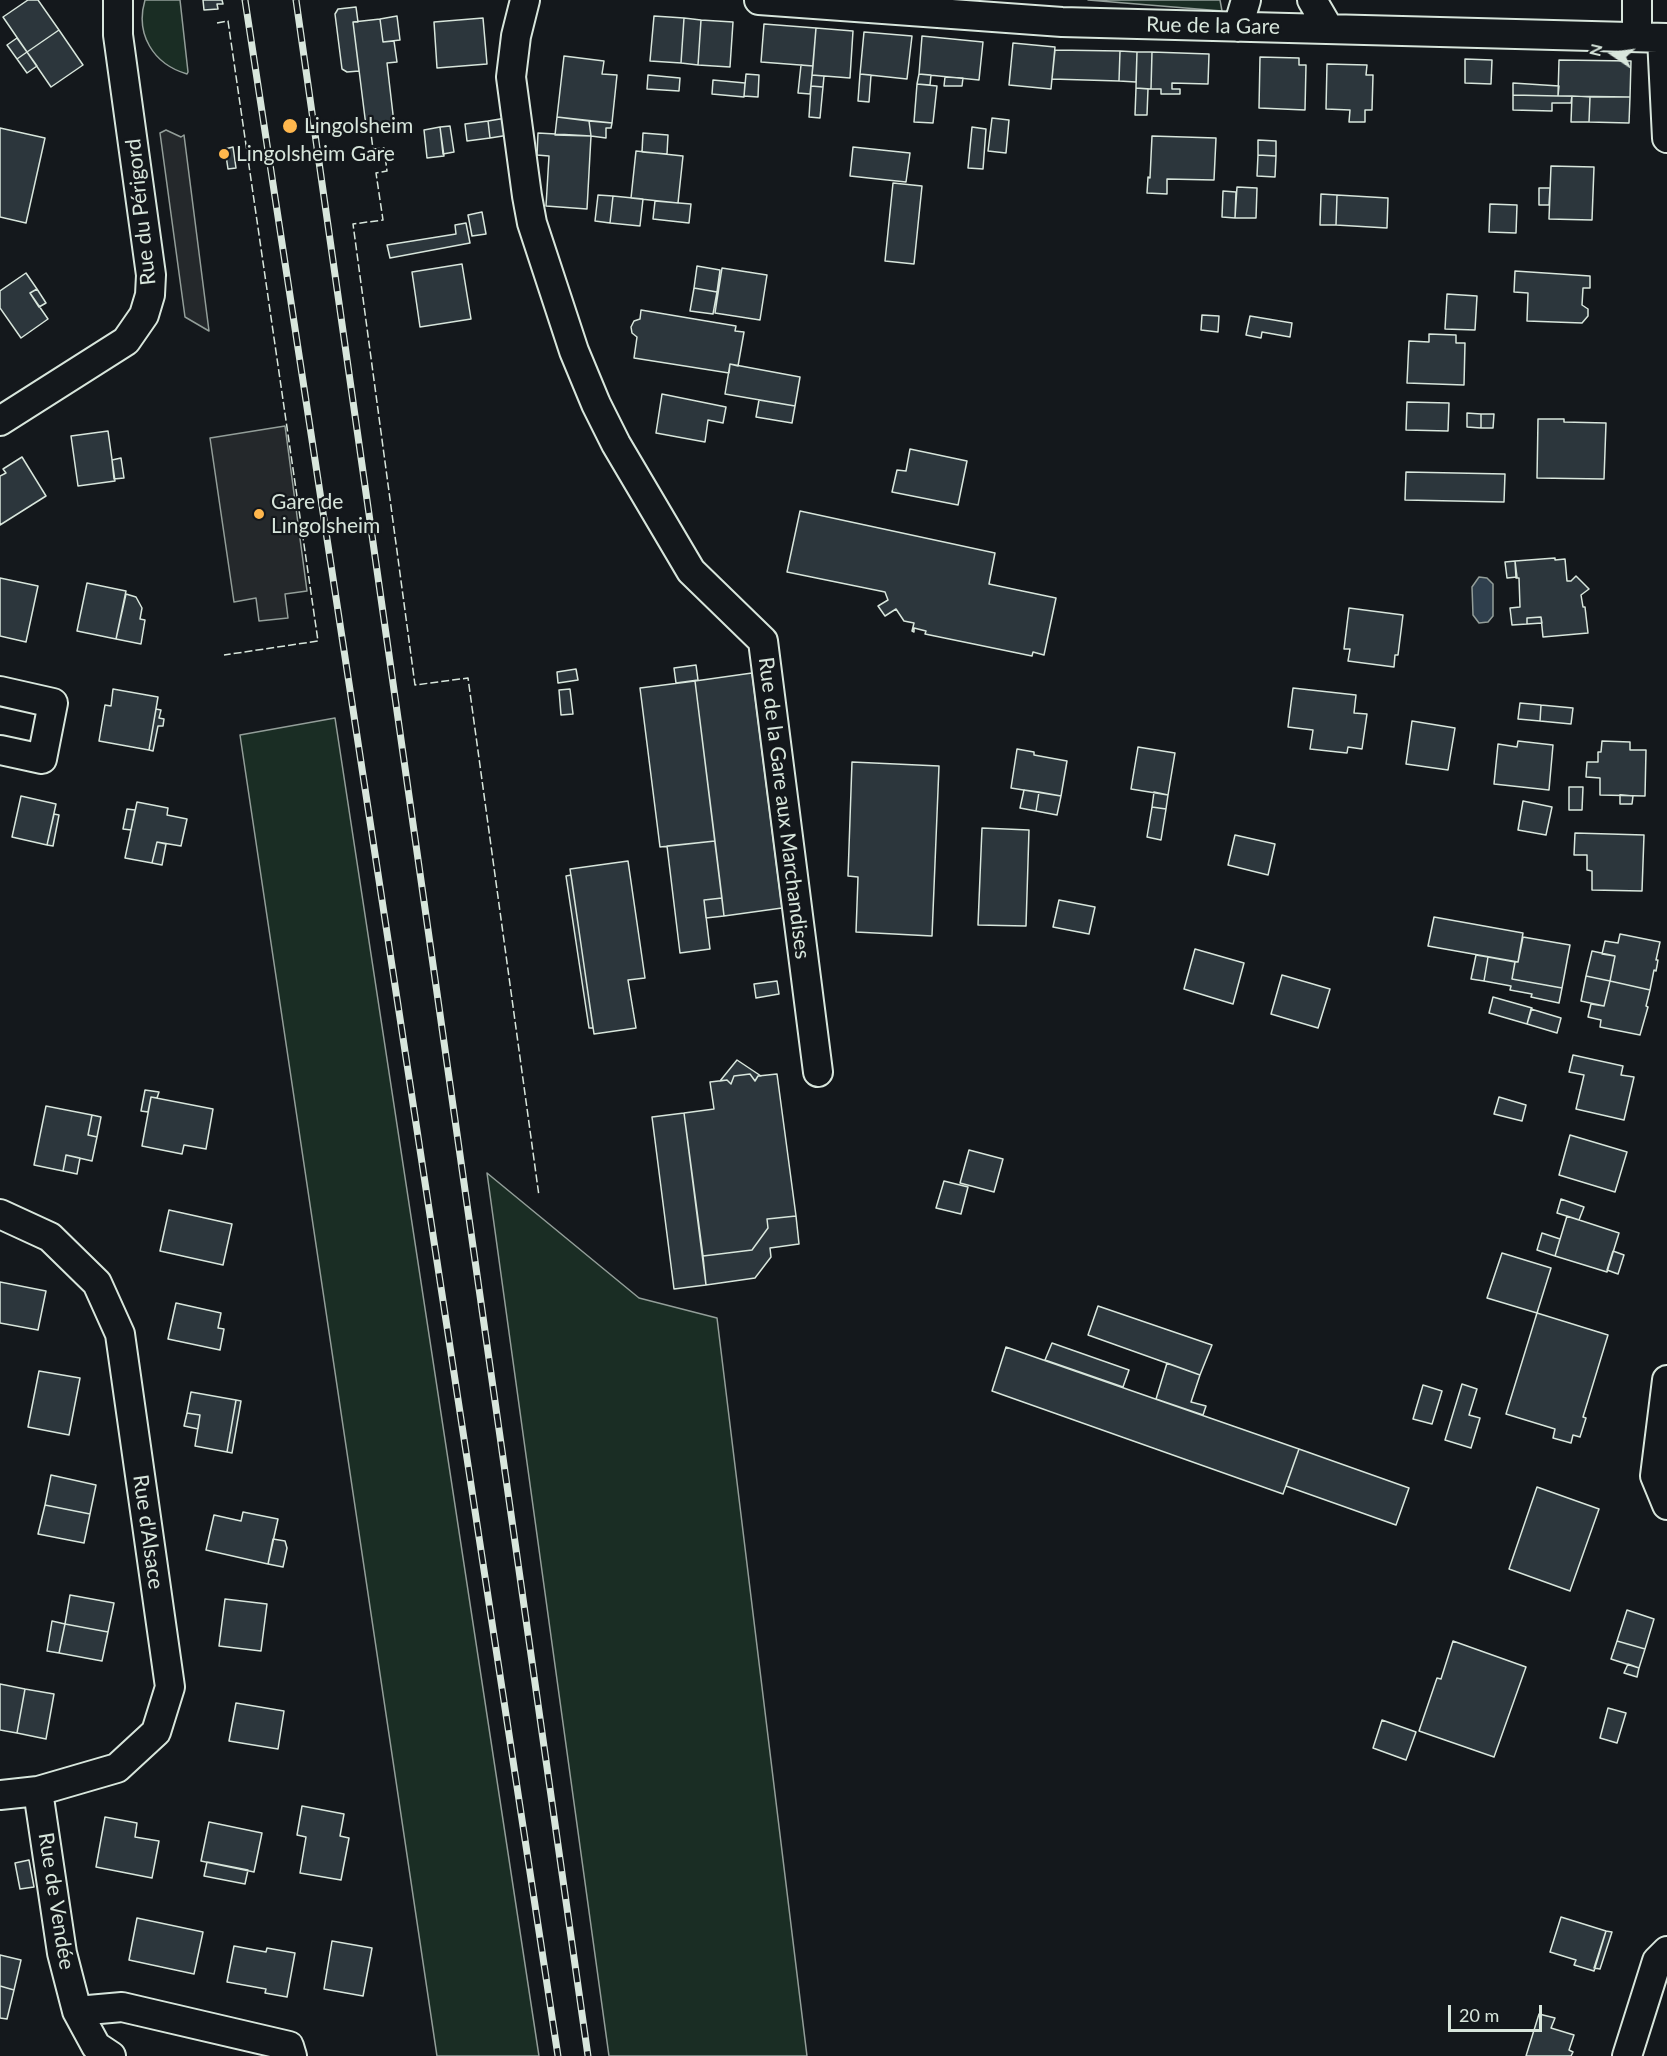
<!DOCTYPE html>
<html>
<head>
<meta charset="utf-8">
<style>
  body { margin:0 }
  #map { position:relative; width:1667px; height:2056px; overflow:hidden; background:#14181c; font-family:Lato,sans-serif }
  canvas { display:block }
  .north { position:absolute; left:1583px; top:24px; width:60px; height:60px; -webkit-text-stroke:4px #14181c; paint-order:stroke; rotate:283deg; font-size:16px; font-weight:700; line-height:24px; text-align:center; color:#d8e6dc }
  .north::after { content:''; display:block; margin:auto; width:21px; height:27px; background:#d8e6dc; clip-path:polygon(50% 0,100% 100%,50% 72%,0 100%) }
  .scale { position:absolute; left:1448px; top:2005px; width:94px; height:27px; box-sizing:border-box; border:3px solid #d8e6dc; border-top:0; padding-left:8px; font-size:18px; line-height:21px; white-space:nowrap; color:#d8e6dc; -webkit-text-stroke:4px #14181c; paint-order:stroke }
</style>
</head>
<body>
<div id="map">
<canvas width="1667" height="2056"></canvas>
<div class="north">N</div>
<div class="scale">20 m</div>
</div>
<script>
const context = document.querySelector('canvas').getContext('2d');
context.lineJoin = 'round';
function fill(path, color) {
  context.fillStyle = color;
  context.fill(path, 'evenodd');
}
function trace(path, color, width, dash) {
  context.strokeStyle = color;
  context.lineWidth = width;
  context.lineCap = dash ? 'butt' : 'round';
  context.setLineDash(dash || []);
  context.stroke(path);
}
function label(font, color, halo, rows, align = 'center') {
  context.font = font + ' Lato,sans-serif';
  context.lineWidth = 4.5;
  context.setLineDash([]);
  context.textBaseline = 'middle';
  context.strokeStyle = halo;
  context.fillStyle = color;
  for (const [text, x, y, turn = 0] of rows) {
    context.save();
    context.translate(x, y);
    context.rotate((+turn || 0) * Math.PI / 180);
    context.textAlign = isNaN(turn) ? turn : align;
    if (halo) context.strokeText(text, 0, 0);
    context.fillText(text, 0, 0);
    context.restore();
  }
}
const green = new Path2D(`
  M145 0H180L188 72 187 74C153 64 135 34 145 0Z
  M1088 0H1220L1222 11Z
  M335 718 539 2056H437L240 735Z
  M487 1173 639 1298 717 1318 807 2056H609Z`);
fill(green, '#1a2d24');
trace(green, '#939e99', 1.5);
const parking = new Path2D(`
  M166 130 181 137 184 135 209 331 185 317 160 133Z
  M285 426 307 591 285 594 288 618 259 621 256 598 234 602 210 438Z`);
fill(parking, '#24282b');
trace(parking, '#939e99', 1.5);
const water = new Path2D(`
  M1479 577 1487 578 1493 584V616L1488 622 1479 623 1473 615 1472 587Z`);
fill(water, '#2f3f4d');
trace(water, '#939e99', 1.5);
const building = new Path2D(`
  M28 0H38L59 30 27 52 3 17Z
  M203 0H222L223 4H217L218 9 204 10Z
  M356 7 358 22H353L359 71 347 72 342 69 335 14 338 9Z
  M397 16 400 40 383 42 380 19Z
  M654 16 684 18 681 63 650 61Z
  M483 18 487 64 437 68 434 22Z
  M684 18 701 20 698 65 681 63Z
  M380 19 383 42 394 41 397 62 387 63 394 123 366 126 353 22Z
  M701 20 733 22 730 67 698 65Z
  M764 24 816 28 813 66 761 62Z
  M816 28 853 31 850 78 812 75Z
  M59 30 83 65 51 87 27 52Z
  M864 32 912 36 907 79 860 74Z
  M922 36 983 42 979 80 919 74Z
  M17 38 27 52 17 59 7 45Z
  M1013 43 1055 47 1051 89 1009 85Z
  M1055 50 1120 51 1119 81 1052 79Z
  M1120 51 1137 52 1136 82 1119 81Z
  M27 52 37 66 27 73 17 59Z
  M1137 52H1152L1151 89 1136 88Z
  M1152 52 1209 54 1208 84 1172 83V89H1180V94H1161V89H1151Z
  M564 56 604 61 602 74 617 75 612 123 557 117Z
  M1260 57 1299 58V65H1306L1305 110 1259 108Z
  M1465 59 1492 60 1491 84 1465 83Z
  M1559 60 1631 61 1630 97 1558 96Z
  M1327 64 1367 65 1366 75H1373L1372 110H1365V122H1349L1350 110 1326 109Z
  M801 65 813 66 810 94 798 93Z
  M746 74 759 75 758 97 744 96Z
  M860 74 871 75 869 102 858 101Z
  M919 74 931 75 930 85 917 84Z
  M648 75 680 78 679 91 647 89Z
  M812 75 824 76 823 87 811 86Z
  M945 77 963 78 962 86H944Z
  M713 80 745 83 744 97 712 94Z
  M1513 83 1559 86 1558 96 1513 95Z
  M917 84 937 86 933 123 914 122Z
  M811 86 823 87 820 118 809 117Z
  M1136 88 1148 89 1147 115H1135Z
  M1513 95 1558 96H1572L1571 103H1552V111L1513 110Z
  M1572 96 1590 97 1589 122H1571Z
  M1590 97H1630L1629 123 1589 122Z
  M557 117 589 121 591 136 555 135Z
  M506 118 509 135 490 138 488 121Z
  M992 118 1009 120 1006 153 988 151Z
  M488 121 490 138 467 141 465 124Z
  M589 121 612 123 611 128H606V138L591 136Z
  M450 126 454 152 443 154 440 127Z
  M440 127 444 156 427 158 424 130Z
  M972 127 986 129 983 169 968 168Z
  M0 128 45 138 26 223 0 217Z
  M538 133 591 136 587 209 546 206 549 156 537 155Z
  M643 133 668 135 667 154 642 152Z
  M1152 136 1216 138 1214 180 1167 179V194L1147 193 1148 177 1150 178Z
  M1258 140 1276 141V156L1258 155Z
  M233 147 236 168 228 169 225 149Z
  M853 147 910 153 906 182 850 176Z
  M636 151 683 156 678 203 631 198Z
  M1258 155 1276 156 1275 177 1257 176Z
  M1551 166 1594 167 1592 220 1549 219Z
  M893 183 922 186 914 264 885 261Z
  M1237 187 1257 188 1256 218H1235Z
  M1539 188H1550L1549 205H1539Z
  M1223 191 1236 192 1235 218 1222 217Z
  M1321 194 1337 195 1336 225H1320Z
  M598 195 613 196 610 223 595 221Z
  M1337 195 1388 198 1387 228 1336 225Z
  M613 196 643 199 640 226 610 223Z
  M655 201 691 204 689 223 653 219Z
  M1490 204 1517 205 1516 233 1489 232Z
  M482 212 486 234 472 236 468 215Z
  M466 223 470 243 390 258 387 245 456 234 455 225Z
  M462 264 471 319 420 327 412 272Z
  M697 266 720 270 717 292 694 288Z
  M722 268 767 275 760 320 715 313Z
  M1515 271 1590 276V288H1583L1582 305 1588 309V316L1582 323 1527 321 1528 293 1514 292Z
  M26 273 37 289 30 293 48 319 21 338 0 308V291Z
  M694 288 717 292 713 314 690 311Z
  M37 289 46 303 39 307 30 293Z
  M1447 294 1477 296 1475 330 1445 329Z
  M641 310 736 326 735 331 744 332 738 366 730 364 729 373 634 358 637 337 632 333 631 327 634 321 640 319Z
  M1202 315 1219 316 1218 332 1201 330Z
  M1250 316 1292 323 1290 337 1262 332 1261 338 1246 335Z
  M1429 334 1456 335V343H1465L1464 385 1407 383 1409 341 1429 342Z
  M730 364 800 377 795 406 725 394Z
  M662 394 726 407 723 423 708 420 705 442 656 433Z
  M759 400 795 406 792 423 756 417Z
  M1407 402 1449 403 1448 431 1406 430Z
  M1467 413 1481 414V428L1467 427Z
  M1481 414H1494L1493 428H1481Z
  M1538 419H1564V422L1606 423 1604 479 1537 478Z
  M108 431 115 481 78 486 71 436Z
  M910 449 967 461 958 505 892 492 897 470 906 471Z
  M22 457 46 496 0 525V476L6 473 3 469Z
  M121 458 124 478 114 479 112 460Z
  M1406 472 1505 474 1504 502 1405 500Z
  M800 511 995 553 989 584 1056 598 1044 655 1033 652 1032 656 925 634 926 631 914 628V632L912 631 914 623 904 621 896 609 885 616 878 606 888 600 885 592 787 572Z
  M1555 558V560L1565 559 1567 581H1571L1576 576 1589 589 1581 595 1583 607H1585L1588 633 1543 637 1541 617 1527 618V624L1512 625 1510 608 1520 607 1519 578H1516L1515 561Z
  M1515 561 1517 577 1507 578 1505 562Z
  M0 578 38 586 26 642 0 636Z
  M87 583 126 591 116 639 77 631Z
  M126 594 136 597 142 608 140 619 145 620 141 644 116 639Z
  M1349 608 1403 615 1398 655H1395L1394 667 1348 661 1350 649H1344Z
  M1541 617 1542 623 1527 624V618Z
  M696 665 698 680 676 683 674 668Z
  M576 669 578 680 558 683 557 672Z
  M752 673 782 908 724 916 695 681Z
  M695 681 715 841 660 847 640 688Z
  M1293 688 1356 695 1354 713 1367 714 1362 749 1348 747 1347 753 1310 749 1313 730 1288 727Z
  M113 689 158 697 149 750 99 741 105 705 111 706Z
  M570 689 573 714 561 715 559 690Z
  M1520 703 1541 705 1540 721 1518 719Z
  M1541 705 1573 708 1571 724 1540 721Z
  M156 709 161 710 159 718 164 719 163 726H158L153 751 149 750Z
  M1412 721 1455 728 1448 770 1406 764Z
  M1518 741 1553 745 1549 790 1494 784 1498 744 1517 747Z
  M1602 741 1630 742V750H1646L1645 796 1600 795V778L1586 777 1587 762H1598V752H1601Z
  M1138 747 1175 753 1168 795 1131 789Z
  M1017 749 1034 752V755L1067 761 1061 796 1011 788Z
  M852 762 939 766 932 936 856 932 858 877 848 876Z
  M1569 787H1583L1582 810H1569Z
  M1024 790 1039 792 1036 811 1020 808Z
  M1039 792 1061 796 1057 815 1036 811Z
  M1154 792 1168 795 1166 809 1152 807Z
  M1620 795 1633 796 1632 804H1620Z
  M21 796 56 804 47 845 12 837Z
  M1523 801 1552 807 1546 835 1518 830Z
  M137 802 168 808 167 815 187 819 181 846 157 842 152 863 125 858Z
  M1152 807 1166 809 1161 840 1147 837Z
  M127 809 135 810 131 830 123 829Z
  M54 814 59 815 53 846 47 845Z
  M982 828 1029 830 1026 926 978 925Z
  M1575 833 1644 835 1642 891 1592 890V871L1587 870V855H1574Z
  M1235 835 1275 844 1268 875 1228 865Z
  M715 841 722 898 704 900 710 949 680 953 667 846Z
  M157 842 166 844 162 865 152 863Z
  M628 861 645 978 628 980 636 1028 594 1034 570 869Z
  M571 875 593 1028H589L566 876Z
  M722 898 724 916 706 918 704 900Z
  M1059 900 1095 907 1089 934 1053 927Z
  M1434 917 1523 933 1518 962 1428 946Z
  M1620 934 1660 942 1656 960H1658L1657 966 1656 971 1654 970 1650 990 1610 981 1615 956 1602 954 1605 941 1618 943Z
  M1523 937 1570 945 1562 988 1512 979 1515 962H1518Z
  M1195 949 1244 963 1233 1004 1184 989Z
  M1592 951 1615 956 1610 981 1586 976Z
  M1476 955 1488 957 1484 981 1471 979Z
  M1488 957 1515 962 1512 979 1562 988 1559 1003 1531 997 1532 994 1510 990 1511 986 1484 981Z
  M1282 975 1330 989 1318 1028 1271 1014Z
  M1586 976 1610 981 1604 1006 1581 1001Z
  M777 981 779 994 756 998 754 984Z
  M1610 981 1650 990 1646 1006 1648 1007 1640 1035 1600 1027 1601 1020 1588 1017 1591 1004 1604 1006Z
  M1493 997 1532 1008 1527 1024 1489 1013Z
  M1531 1009 1561 1018 1557 1033 1527 1024Z
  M1573 1055 1623 1066 1621 1075 1634 1077 1624 1120 1576 1109 1584 1075 1569 1072Z
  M737 1060 761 1076H758L755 1081 750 1074 734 1076 731 1084 727 1080 720 1081Z
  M750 1074 755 1081 758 1076 777 1074 796 1216 767 1219 768 1228 752 1250 703 1256 684 1113 714 1109 710 1082 727 1080 731 1084 734 1076Z
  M145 1090 159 1092 157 1098 151 1097 148 1112 141 1111Z
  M151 1097 213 1109 206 1149 184 1145 182 1154 142 1146Z
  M1499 1097 1526 1105 1522 1121 1494 1114Z
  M46 1106 92 1115 88 1135 97 1137 92 1161 66 1155 63 1171 34 1165Z
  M684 1113 706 1285 674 1289 652 1117Z
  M92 1115 101 1117 97 1137 88 1135Z
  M1570 1135 1627 1152 1615 1192 1559 1175Z
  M969 1150 1003 1159 994 1192 960 1183Z
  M66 1155 80 1158 77 1174 63 1171Z
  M944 1181 968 1187 961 1214 936 1208Z
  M1561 1199 1584 1207 1579 1220 1557 1213Z
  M169 1210 232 1224 223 1265 160 1251Z
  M796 1216 799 1244 770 1248 771 1257 755 1278 706 1285 703 1256 752 1250 768 1228 767 1219Z
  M1567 1216 1619 1233 1607 1272 1555 1256Z
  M1542 1233 1560 1239 1555 1256 1537 1250Z
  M1613 1251 1624 1255 1618 1274 1607 1270Z
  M1502 1253 1551 1268 1537 1313 1487 1298Z
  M0 1282 46 1291 38 1330 0 1323Z
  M176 1303 221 1313 218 1328 224 1329 220 1350 168 1339Z
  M1098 1306 1212 1345 1200 1375 1088 1335Z
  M1537 1313 1608 1335 1583 1417 1586 1418 1580 1437 1573 1435 1571 1443 1553 1438 1555 1429 1506 1414Z
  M1052 1343 1129 1370 1123 1387 1045 1360Z
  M1006 1347 1299 1449 1283 1494 992 1391Z
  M1167 1363 1200 1375 1191 1402 1206 1406 1203 1415 1156 1399Z
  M39 1371 80 1378 69 1435 28 1427Z
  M1462 1384 1477 1389 1469 1415 1480 1418 1471 1448 1445 1440Z
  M1423 1385 1442 1391 1432 1424 1413 1419Z
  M191 1392 236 1400 227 1452 195 1446 200 1415 187 1413Z
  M236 1400 241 1401 232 1453 227 1452Z
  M187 1413 200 1415 198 1429 184 1426Z
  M1299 1449 1409 1488 1396 1525 1286 1486Z
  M51 1475 96 1485 90 1514 45 1505Z
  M1537 1487 1599 1509 1570 1591 1509 1569Z
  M45 1505 90 1514 84 1543 38 1534Z
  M243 1512 278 1519 268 1564 206 1550 214 1515 241 1521Z
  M273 1539 285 1541 287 1548 283 1567 268 1564Z
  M70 1595 114 1603 108 1632 65 1624Z
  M225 1599 267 1604 261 1651 219 1646Z
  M1627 1610 1654 1619 1645 1649 1617 1641Z
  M52 1621 65 1624 59 1653 47 1651Z
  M65 1624 108 1632 102 1661 59 1653Z
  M1453 1641 1526 1667 1494 1757 1419 1731 1437 1678 1441 1679Z
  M1617 1641 1645 1649 1639 1668 1611 1659Z
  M1628 1664 1639 1668 1637 1677 1624 1673Z
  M0 1684 25 1689 17 1733 0 1730Z
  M25 1689 54 1694 46 1739 17 1733Z
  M236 1703 284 1711 278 1749 229 1741Z
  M1608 1708 1626 1713 1617 1743 1600 1738Z
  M1382 1720 1416 1732 1406 1760 1373 1748Z
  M302 1806 344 1814 340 1836 349 1838 341 1880 300 1873 306 1837 297 1835Z
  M105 1817 137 1823 135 1837 159 1841 152 1878 96 1867Z
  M209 1822 262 1833 254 1872 201 1861Z
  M29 1860 34 1887 20 1889 15 1863Z
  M207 1862 248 1870 245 1884 204 1876Z
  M1561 1917 1606 1931 1594 1971 1574 1965 1576 1960 1550 1952Z
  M137 1918 203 1932 194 1974 129 1960Z
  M1606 1931 1612 1932 1600 1969 1594 1968Z
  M332 1941 372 1948 363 1996 324 1989Z
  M234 1946 266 1952 267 1948 295 1953 287 1997 265 1993 266 1989 227 1982Z
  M0 1955 21 1960 14 1990 0 1986Z
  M0 1986 14 1990 7 2019 0 2018Z
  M1539 2014 1555 2018 1551 2028 1574 2035 1569 2050 1573 2052 1571 2056H1526Z`);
fill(building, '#2c363c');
trace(building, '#d8e6dc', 1.5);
const street = new Path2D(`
  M525 0 516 36 511 77 527 196 532 223 574 351 596 404 616 444 691 571 763 641 818 1072
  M759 0 1062 22 1667 38
  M1312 0 1329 29
  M1238 27 1246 0
  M1637 37V0
  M1662 38 1667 138
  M0 421 126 341 144 315 150 295 151 275 118 35V0
  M0 691 53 703 42 759 0 750
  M0 1214 50 1237 97 1283 120 1334 170 1687 156 1732 117 1768 38 1791 0 1795
  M1667 1380 1655 1476 1667 1505
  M38 1791 62 1953 77 2011 96 2046 111 2056
  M77 2011 122 2007 289 2046 292 2056
  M1627 2056 1657 1961 1667 1951`);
trace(street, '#d8e6dc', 32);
trace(street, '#14181c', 28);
const rail = new Path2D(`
  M245 0 558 2056
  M296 0 588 2056`);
trace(rail, '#d8e6dc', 7);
trace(rail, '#14181c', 4.5, [14]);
trace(new Path2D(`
  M217 23 228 21 318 641 224 655
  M370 126 373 149 384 148 387 171 376 173 383 220 353 224 415 685 468 678 539 1196`), '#d8e6dc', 1.5, [8, 3]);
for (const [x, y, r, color] of [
  [290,126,8,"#ffb74d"],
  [224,154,6,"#ffb74d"],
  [259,514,6,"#ffb74d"]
]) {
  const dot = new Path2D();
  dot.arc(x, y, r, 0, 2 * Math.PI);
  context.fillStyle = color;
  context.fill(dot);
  trace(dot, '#14181c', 2);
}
label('21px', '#d8e6dc', '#14181c', [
  ["Rue de la Gare",1213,26,1],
  ["Rue du Périgord",141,212,-96],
  ["Rue de la Gare aux Marchandises",784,808,83],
  ["Rue d'Alsace",148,1532,82],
  ["Rue de Vendée",56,1901,81]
]);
label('21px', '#d8e6dc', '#14181c', [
  ["Lingolsheim",304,126],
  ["Lingolsheim Gare",236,154],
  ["Gare de",271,502],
  ["Lingolsheim",271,526]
], 'left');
</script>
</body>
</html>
